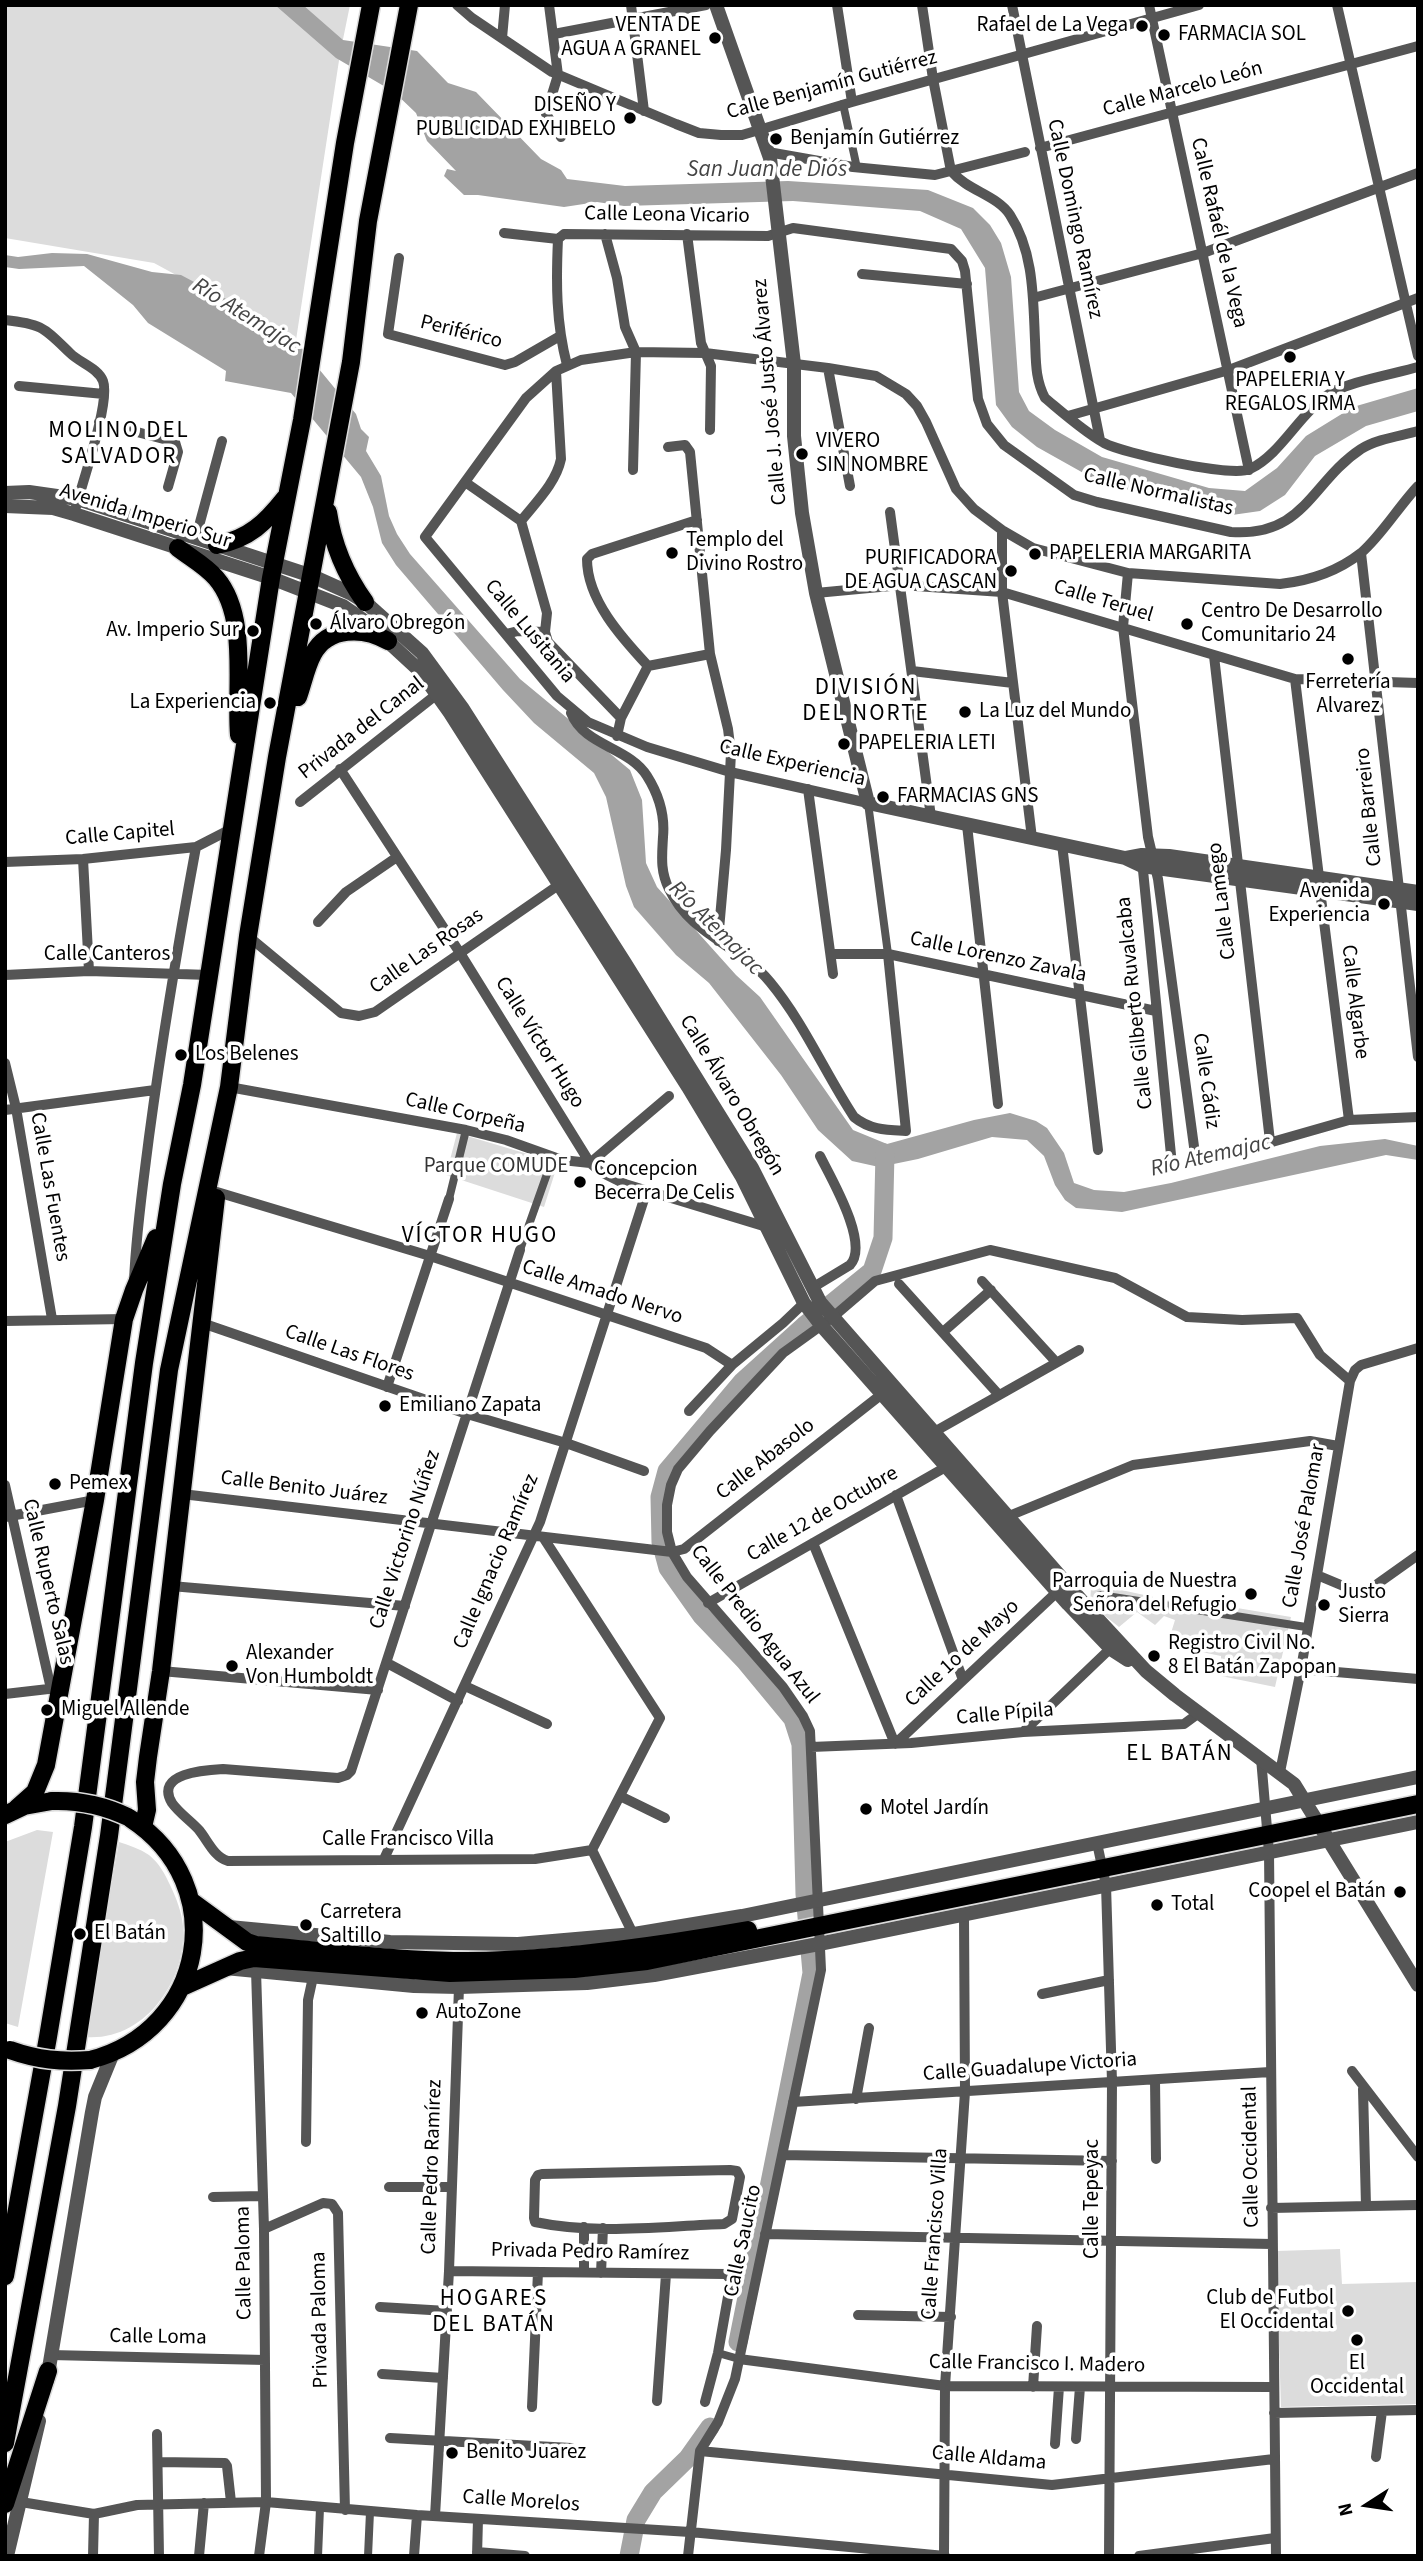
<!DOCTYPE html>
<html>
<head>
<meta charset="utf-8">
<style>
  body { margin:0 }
  #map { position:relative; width:1423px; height:2561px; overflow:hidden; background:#fff; font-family:"Source Sans 3",sans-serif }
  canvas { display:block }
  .frame { position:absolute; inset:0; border:7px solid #000; pointer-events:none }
  .north { position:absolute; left:1332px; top:2470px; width:70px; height:70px; -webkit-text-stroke:5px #fff; paint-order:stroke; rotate:258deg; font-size:19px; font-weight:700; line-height:28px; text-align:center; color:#000 }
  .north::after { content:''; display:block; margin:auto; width:24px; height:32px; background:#000; clip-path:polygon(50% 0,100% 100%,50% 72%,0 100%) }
</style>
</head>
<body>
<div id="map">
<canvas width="1423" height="2561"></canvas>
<div class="frame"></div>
<div class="north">N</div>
</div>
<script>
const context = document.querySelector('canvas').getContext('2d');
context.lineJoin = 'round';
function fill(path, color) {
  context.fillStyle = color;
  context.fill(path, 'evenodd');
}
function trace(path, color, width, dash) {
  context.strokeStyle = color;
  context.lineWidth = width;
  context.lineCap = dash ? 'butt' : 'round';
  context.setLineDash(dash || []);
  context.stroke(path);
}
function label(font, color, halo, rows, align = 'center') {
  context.font = font + ' "Source Sans 3",sans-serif';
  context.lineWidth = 7;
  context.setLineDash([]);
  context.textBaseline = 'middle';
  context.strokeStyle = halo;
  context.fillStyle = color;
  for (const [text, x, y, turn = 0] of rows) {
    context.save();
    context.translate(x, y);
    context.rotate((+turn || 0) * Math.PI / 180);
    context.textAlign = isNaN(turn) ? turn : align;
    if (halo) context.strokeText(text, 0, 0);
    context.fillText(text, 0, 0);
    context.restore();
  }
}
fill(new Path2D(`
  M5 5H350L340 54 296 340 154 263 5 238Z
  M457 1133 558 1163 544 1207 446 1175Z
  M1103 1586 1204 1608 1207 1603 1291 1617 1275 1687 1221 1676V1656L1172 1646 1176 1638 1171 1633 1175 1620 1164 1616 1155 1625 1137 1612 1119 1627 1090 1604 1091 1587Z
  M37 1830 53 1832 18 2027 5 2023V1842Z
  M119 1842C129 1845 140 1849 149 1855 159 1863 165 1874 170 1885 176 1897 182 1913 183 1926 187 1982 143 2042 85 2037Z
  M1340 2249 1342 2284 1418 2282V2404L1281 2407 1276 2251Z`), '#dcdcdc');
fill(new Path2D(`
  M275 5H303L343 40 417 51 448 83 476 92 541 159 561 170 567 179 625 186 788 181 928 190 973 208 990 225 1001 243 1011 277 1019 392 1029 411 1055 430 1102 457 1209 488 1245 491 1277 468 1306 436 1353 407 1418 388V411L1366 426 1315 456 1285 495 1260 511 1232 515 1103 484 1037 447 1012 427 996 405 985 268 961 229 920 211 793 201 624 206 597 202 564 207 478 195H464L444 176 447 169 456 171 427 141 416 113 394 92 336 58Z
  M52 253 87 254 152 272 181 275 258 316 300 346 356 414 361 429 369 437 366 451 381 476 389 516 397 534 410 554 520 679 630 770 642 800 646 863 657 887 736 975 760 997 853 1130 887 1144 974 1120 1010 1113 1036 1121 1047 1128 1064 1153 1074 1183 1094 1190 1124 1192 1171 1183 1320 1146 1385 1139 1418 1146V1160L1386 1155 1122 1212 1076 1208 1065 1200 1055 1185 1044 1156 1027 1140 992 1137 918 1159 879 1167 852 1161 818 1130 781 1075 709 983 676 955 634 907 626 886 606 797 594 773 534 723 503 690 396 565 382 543 373 507 361 477 291 393 225 381 226 371 148 323 133 305 84 266 19 269 5 267V255L18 257Z`), '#a3a3a3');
trace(new Path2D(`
  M738 2342 812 1973 805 1894 801 1744 793 1719 745 1661 702 1616 668 1568 661 1542 660 1497 667 1471 743 1381 804 1326 872 1271 883 1238 885 1153
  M629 2556 636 2520 653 2492 688 2458 710 2427`), '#a3a3a3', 19);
const primary = new Path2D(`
  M5 1815 24 1806 52 1801
  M191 1901 247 1942 256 1945C338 1952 422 1965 505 1960 588 1956 668 1944 748 1930
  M182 1987 240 1961 254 1958 450 1973 574 1969 647 1961 1418 1804
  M90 2060C206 2030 232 1885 131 1819`);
const trunk = new Path2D(`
  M328 512C333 546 345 574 365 602
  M217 545C249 539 266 522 285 498
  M178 548C191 558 206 566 216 578 249 616 235 688 239 735
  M298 697C303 683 306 667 313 654 328 626 364 627 388 641
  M17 1808 35 1792 46 1765 95 1500 124 1319 134 1290 156 1238
  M143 1827 147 1810 145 1782 148 1757 161 1671 216 1198
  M5 2276 48 2037 83 1827 144 1363 172 1184 192 1085 271 578 302 420 345 143 371 5
  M5 2443 67 2106 109 1836 169 1370 229 1087 248 936 277 757 351 362 368 221 409 5
  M5 2504 48 2371`);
trace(primary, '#dbdbdb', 21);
trace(trunk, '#dbdbdb', 21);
trace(new Path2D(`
  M843 104 857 168
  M868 803 888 954
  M449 1199 466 1130
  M520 1250 553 1157
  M1100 1595 1306 1627
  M718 2353 739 2359
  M318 2556 320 2508
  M368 2556 370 2512`), '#555', 8);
trace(new Path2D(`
  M457 5 472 18 552 72 676 124 699 133 721 135H742L759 130 852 102 1199 5
  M549 5 558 75 546 114 561 137
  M631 5 644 111
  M837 5 852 102
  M922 5 933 79 951 171C968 191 997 195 1010 215 1034 252 1033 298 1035 340 1036 361 1035 379 1045 398 1063 413 1083 431 1104 443 1123 453 1232 478 1250 469 1280 455 1299 415 1326 396 1345 382 1394 374 1418 367
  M1012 5 1100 440
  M1149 5 1249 470
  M1337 5 1418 356
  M554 34 706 5
  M502 38 505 5
  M1040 148 1418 46
  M768 152 853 167 935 175 1025 152
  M504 233 558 239
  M605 234 617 278 625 327 636 352 633 470
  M687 234 701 343 711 366 710 430
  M558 239 564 234 768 236 793 228 951 249 962 261 965 271 978 399 987 424 1004 445 1074 495 1097 502 1231 532C1305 537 1311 482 1361 449 1377 439 1400 436 1418 431
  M558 239C556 282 556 323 567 365
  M399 258 388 334 505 365 515 362 560 336
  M862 274 967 284
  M1033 298 1203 253 1418 173
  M5 320C43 324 44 328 70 353 80 363 98 368 103 381 111 402 80 489 74 514
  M828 368 850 486
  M19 386 104 394
  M1068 416 1229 370 1418 298
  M99 422 175 442 178 452 168 487
  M668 447 685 445 690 452 710 654 728 729 731 753 726 850 718 941
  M465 482 521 521
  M890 512 931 817
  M521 521 547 613 545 632 548 642 621 718
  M521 521C536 502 556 483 561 459L556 371
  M1002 530V592L1032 838
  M196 537 222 441
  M1361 553 1418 1057
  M1128 573 1123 627 1148 837 1158 879 1195 1154 1203 1160H1209L1349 1120 1418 1117
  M816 593 901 585 1002 592 1295 679 1418 683
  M506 634 518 631 545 632
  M1214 656 1270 1141
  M648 666C622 638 587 600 587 559L592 554 697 520
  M648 666 710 654
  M912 671 1013 683
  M1295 679 1319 877
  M571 713C584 746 629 747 647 776 659 795 665 815 663 837 662 856 660 871 669 889 691 936 740 945 770 982 804 1023 825 1073 854 1117 870 1130 886 1130 906 1131L888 954
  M617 736 621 718 648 666
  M340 769 460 953 590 1163 601 1172 625 1184 770 1228
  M808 789 833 974
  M300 802 441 691
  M868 803 730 772 647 747 588 722 557 696 425 537 526 398 556 371 581 360 636 352 705 353 828 368 876 376 906 394 917 406 926 422 956 489 974 509 1002 530 1033 548 1128 573 1280 584C1308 581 1338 571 1361 553 1381 536 1399 506 1418 486
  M967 825 998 1104
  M1062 844 1098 1150
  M83 859 89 971
  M1142 860 1172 1165
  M5 862 83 859 196 847 233 828
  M1320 890 1349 1120
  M318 922 346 892 397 857
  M248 936 341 1013 359 1016 375 1012 560 884
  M831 954H888L1156 1011
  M5 975 89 971 209 975
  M5 1063 16 1108 52 1319
  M229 1087 466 1130 506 1140 562 1160 590 1163 669 1096
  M5 1110 155 1090
  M217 1192 430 1256 706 1348 732 1365
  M520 1250 351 1771 347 1775 338 1778 223 1769C205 1770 154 1773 172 1803 179 1813 191 1821 199 1830 208 1841 214 1857 228 1861L535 1859 592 1850
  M134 1281C136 1232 143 1185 149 1137 162 1040 178 944 196 847
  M982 1281 1056 1362
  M899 1284 999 1395
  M812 1288 850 1265C870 1244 831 1178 820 1156
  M5 1321 124 1319
  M202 1323 467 1414 566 1443 644 1471
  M943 1332 991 1290
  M387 1387 449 1199
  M689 1411 732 1365 783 1323 804 1303
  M934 1432 1079 1350
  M5 1485 51 1689
  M182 1494 672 1552 684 1549 882 1394
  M896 1495 963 1680
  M5 1517 95 1500
  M1004 1518 1133 1465 1310 1441 1338 1446
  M543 1537 660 1718 592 1850
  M813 1543 895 1744 1057 1592
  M1317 1575 1360 1593 1366 1592 1418 1555
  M171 1586 405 1606
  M708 1603 951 1464
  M387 1663 458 1701
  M1301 1669 1418 1679
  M161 1671 378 1690
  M465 1686 547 1724
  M5 1694 57 1688
  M1023 1732 1114 1645
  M811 1747 911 1743 1023 1732 1184 1724 1199 1713
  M1261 1758 1269 1852 1276 2556
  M1280 1772 1301 1669 1350 1381 1355 1370 1361 1365 1418 1348
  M620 1796 665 1818
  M1097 1843 1106 1885 1112 2082 1109 2556
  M592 1850 635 1938
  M384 1859 540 1522 647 1190
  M256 1970 264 2229 266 2502 259 2556
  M1042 1994 1109 1980
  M1352 2071 1418 2157
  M1155 2080 1156 2159
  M1363 2089 1366 2206
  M856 2099 869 2028
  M793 2102 1270 2072
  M306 2142 308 2000 313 1977
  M782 2155 1112 2161
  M730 2170 737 2171 740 2177 732 2219 724 2224C663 2226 596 2235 535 2222L534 2218 535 2180 538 2175 542 2174Z
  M389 2187H452
  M213 2197 263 2196
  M1271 2208 1418 2205
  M264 2229 323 2203 332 2204 338 2213 345 2510
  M765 2234 1272 2244
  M449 2271 726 2274 731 2280 718 2353 705 2402
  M584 2272V2227
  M601 2273 603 2228
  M380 2307 447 2311
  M858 2315 951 2317
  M51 2355 265 2360
  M739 2359 945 2386 1273 2387
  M382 2374 443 2378
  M1033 2387 1037 2326
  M657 2401 666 2274
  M532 2407 538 2272
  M1274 2413 1418 2410
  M157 2434 159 2556
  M390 2438 571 2448
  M1076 2439 1080 2387
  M1055 2444 1059 2387
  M700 2451 1052 2485 1274 2459
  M1376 2457 1382 2411
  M158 2462 225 2463 227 2466 231 2502
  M21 2502 94 2514 137 2505 266 2502 417 2515 690 2532 945 2556
  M435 2516 449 2271 459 1987
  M477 2552 525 2556
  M93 2556 94 2514
  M199 2556 204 2503
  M414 2556 417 2515
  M477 2556 478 2519
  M688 2556 700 2451 718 2422 735 2379 821 1970 810 1731 803 1716 783 1687 687 1577 672 1552 667 1532V1505L671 1485 678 1469 710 1431 783 1353 833 1317 875 1281 990 1250 1115 1278 1187 1317 1242 1320 1297 1318 1320 1355 1350 1381
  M944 2556 945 2386 965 2092 964 1914
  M1139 2556 1275 2538`), '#555', 10);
trace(new Path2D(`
  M716 5 770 158 794 364V436L802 513 816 593 868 803 1125 858 1142 866 1418 904
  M5 493 29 492 78 499 312 576 350 593 365 602 422 653 463 709 625 963 752 1168 820 1302 1096 1617 1146 1671 1175 1695 1294 1784 1418 1985
  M5 506 53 508 74 514 271 578 343 606 369 624 420 671 450 713 688 1087 742 1177 804 1303 821 1325 1068 1604 1111 1649 1128 1660
  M1126 858 1142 855 1169 856 1418 892
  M229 1927 390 1942 518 1944 634 1934 742 1916 1418 1777
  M225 1968 414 1986 459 1987 587 1983 654 1975 819 1944 1418 1822
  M47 2380 92 2112 95 2097 113 2053
  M7 2556 39 2421`), '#555', 14);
trace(primary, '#000', 18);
trace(trunk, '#000', 18);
const primaryBridge = new Path2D(`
  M52 1801C80 1800 103 1805 128 1817
  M10 2050C38 2060 61 2062 90 2060`);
trace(primaryBridge, '#dbdbdb', 21, []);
trace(primaryBridge, '#000', 18);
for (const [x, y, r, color] of [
  [1142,26,7,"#000"],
  [1164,35,7,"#000"],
  [715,38,7,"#000"],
  [630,118,7,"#000"],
  [776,139,7,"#000"],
  [1290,357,7,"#000"],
  [802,454,7,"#000"],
  [672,553,7,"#000"],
  [1035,554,7,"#000"],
  [1011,571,7,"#000"],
  [316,624,7,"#000"],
  [1187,624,7,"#000"],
  [253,631,7,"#000"],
  [1348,659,7,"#000"],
  [270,703,7,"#000"],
  [965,712,7,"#000"],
  [844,744,7,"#000"],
  [883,797,7,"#000"],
  [1384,904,7,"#000"],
  [181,1055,7,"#000"],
  [580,1182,7,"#000"],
  [385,1406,7,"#000"],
  [55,1484,7,"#000"],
  [1251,1594,7,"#000"],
  [1324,1605,7,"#000"],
  [1154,1656,7,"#000"],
  [232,1666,7,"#000"],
  [47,1710,7,"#000"],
  [866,1809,7,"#000"],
  [1400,1892,7,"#000"],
  [1157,1905,7,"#000"],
  [306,1925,7,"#000"],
  [80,1934,7,"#000"],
  [422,2013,7,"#000"],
  [1348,2311,7,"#000"],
  [1357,2340,7,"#000"],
  [452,2453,7,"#000"]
]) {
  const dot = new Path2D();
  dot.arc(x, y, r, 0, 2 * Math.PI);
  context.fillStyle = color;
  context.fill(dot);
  trace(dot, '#fff', 2.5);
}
label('21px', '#000', '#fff', [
  ["VENTA DE",701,26,"right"],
  ["AGUA A GRANEL",701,50,"right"],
  ["Rafael de La Vega",1128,26,"right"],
  ["FARMACIA SOL",1178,35],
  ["DISEÑO Y",616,106,"right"],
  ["PUBLICIDAD EXHIBELO",616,130,"right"],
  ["Benjamín Gutiérrez",790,139],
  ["PAPELERIA Y",1290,381,"center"],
  ["REGALOS IRMA",1290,405,"center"],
  ["VIVERO",816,442],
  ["SIN NOMBRE",816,466],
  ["Templo del",686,541],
  ["Divino Rostro",686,565],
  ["PAPELERIA MARGARITA",1049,554],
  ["PURIFICADORA",997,559,"right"],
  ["DE AGUA CASCAN",997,583,"right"],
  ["Centro De Desarrollo",1201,612],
  ["Comunitario 24",1201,636],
  ["Álvaro Obregón",330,624],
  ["Av. Imperio Sur",239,631,"right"],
  ["Ferretería",1348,683,"center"],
  ["Alvarez",1348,707,"center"],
  ["La Experiencia",256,703,"right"],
  ["La Luz del Mundo",979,712],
  ["PAPELERIA LETI",858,744],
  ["FARMACIAS GNS",897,797],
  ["Avenida",1370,892,"right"],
  ["Experiencia",1370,916,"right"],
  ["Los Belenes",195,1055],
  ["Concepcion",594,1170],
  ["Becerra De Celis",594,1194],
  ["Emiliano Zapata",399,1406],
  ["Pemex",69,1484],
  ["Parroquia de Nuestra",1237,1582,"right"],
  ["Señora del Refugio",1237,1606,"right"],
  ["Justo",1338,1593],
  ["Sierra",1338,1617],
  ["Registro Civil No.",1168,1644],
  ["8 El Batán Zapopan",1168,1668],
  ["Alexander",246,1654],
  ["Von Humboldt",246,1678],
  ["Miguel Allende",61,1710],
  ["Motel Jardín",880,1809],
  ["Coopel el Batán",1386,1892,"right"],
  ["Total",1171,1905],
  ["Carretera",320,1913],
  ["Saltillo",320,1937],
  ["El Batán",94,1934],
  ["AutoZone",436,2013],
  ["Club de Futbol",1334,2299,"right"],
  ["El Occidental",1334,2323,"right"],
  ["El",1357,2364,"center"],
  ["Occidental",1357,2388,"center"],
  ["Benito Juarez",466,2453]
], 'left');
label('21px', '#000', '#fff', [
  ["Calle Benjamín Gutiérrez",832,86,-15],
  ["Calle Marcelo León",1183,90,-15],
  ["Calle Leona Vicario",667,216,1],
  ["Calle Domingo Ramírez",1074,219,78],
  ["Calle Rafaél de la Vega",1218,233,77],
  ["Periférico",461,333,14],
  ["Calle J. José Justo Álvarez",771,392,-95],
  ["Calle Normalistas",1158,493,13],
  ["Avenida Imperio Sur",145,517,17],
  ["Calle Teruel",1103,602,17],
  ["Calle Lusitania",529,632,50],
  ["Privada del Canal",362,729,-38],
  ["Calle Experiencia",792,764,13],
  ["Calle Barreiro",1370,807,-96],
  ["Calle Capitel",120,835,-5],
  ["Calle Lamego",1223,901,-97],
  ["Calle Las Rosas",427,952,-35],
  ["Calle Canteros",107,955],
  ["Calle Lorenzo Zavala",998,958,12],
  ["Calle Algarbe",1354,1002,83],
  ["Calle Gilberto Ruvalcaba",1136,1003,-96],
  ["Calle Víctor Hugo",539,1043,58],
  ["Calle Cádiz",1205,1081,82],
  ["Calle Álvaro Obregón",731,1096,59],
  ["Calle Corpeña",465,1114,13],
  ["Calle Las Fuentes",49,1187,80],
  ["Calle Amado Nervo",602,1293,18],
  ["Calle Las Flores",349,1354,19],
  ["Calle Abasolo",766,1460,-38],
  ["Calle Benito Juárez",304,1489,7],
  ["Calle 12 de Octubre",823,1515,-30],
  ["Calle José Palomar",1305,1526,-80],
  ["Calle Victorino Núñez",406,1540,-72],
  ["Calle Ignacio Ramírez",497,1562,-67],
  ["Calle Ruperto Salas",47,1582,77],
  ["Calle Predio Agua Azul",754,1625,52],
  ["Calle 1o de Mayo",963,1654,-43],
  ["Calle Pípila",1005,1715,-5],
  ["Calle Francisco Villa",408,1840],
  ["Calle Guadalupe Victoria",1030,2068,-4],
  ["Calle Occidental",1252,2157,-91],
  ["Calle Pedro Ramírez",433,2167,-88],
  ["Calle Tepeyac",1093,2199,-90],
  ["Calle Francisco Villa",936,2234,-86],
  ["Calle Saucito",744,2241,-78],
  ["Privada Pedro Ramírez",590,2253,1],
  ["Calle Paloma",245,2263,-91],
  ["Privada Paloma",321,2320,-91],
  ["Calle Loma",158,2338,1],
  ["Calle Francisco I. Madero",1037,2365,1],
  ["Calle Aldama",989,2459,5],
  ["Calle Morelos",521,2502,4]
]);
label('21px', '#333', '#fff', [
  ["Parque COMUDE",496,1167]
]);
label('italic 23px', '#444', '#fff', [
  ["San Juan de Diós",767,171],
  ["Río Atemajac",246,317,32],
  ["Río Atemajac",715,929,45],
  ["Río Atemajac",1211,1157,-13]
]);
context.letterSpacing = '2px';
label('23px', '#000', '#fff', [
  ["MOLINO DEL",119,432],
  ["SALVADOR",119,458],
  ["DIVISIÓN",866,689],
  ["DEL NORTE",866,715],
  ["VÍCTOR HUGO",480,1237],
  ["EL BATÁN",1180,1755],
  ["HOGARES",494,2300],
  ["DEL BATÁN",494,2326]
]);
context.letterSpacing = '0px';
</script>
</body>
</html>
